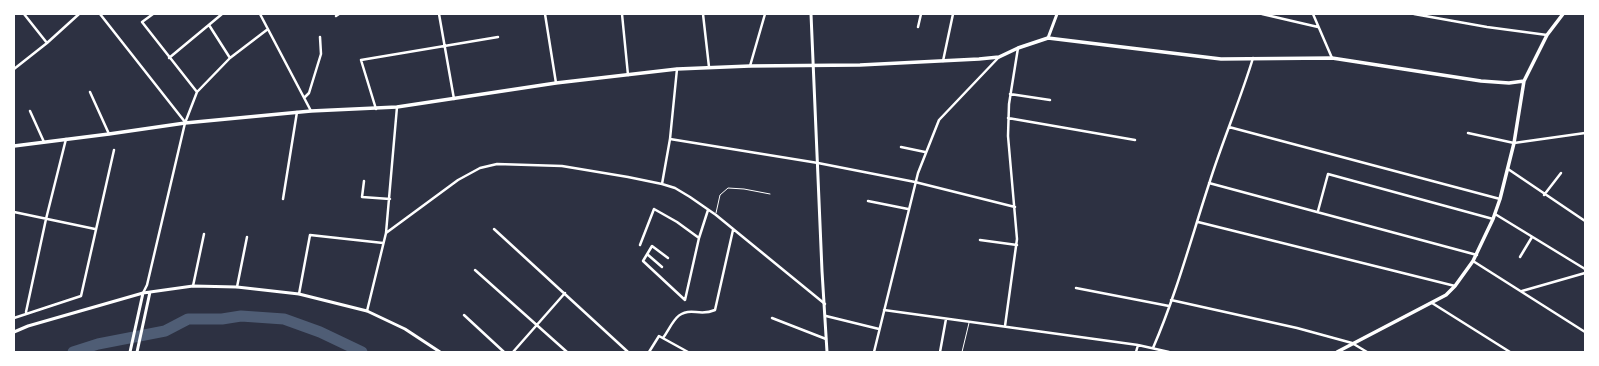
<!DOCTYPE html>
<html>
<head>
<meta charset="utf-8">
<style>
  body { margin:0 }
  #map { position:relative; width:1599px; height:366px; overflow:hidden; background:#2d3142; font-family:"Source Sans 3",sans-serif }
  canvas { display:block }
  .frame { position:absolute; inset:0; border:15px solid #fff; pointer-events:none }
</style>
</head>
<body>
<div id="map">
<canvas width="1599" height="366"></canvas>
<div class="frame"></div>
</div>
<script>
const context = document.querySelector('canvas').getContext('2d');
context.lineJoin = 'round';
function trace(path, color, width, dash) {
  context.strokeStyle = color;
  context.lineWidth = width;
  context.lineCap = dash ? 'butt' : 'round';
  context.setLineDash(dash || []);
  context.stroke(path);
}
trace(new Path2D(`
  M73 352 98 344 165 331 188 319H222L241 316 284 319 320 332 362 352`), '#4f5d75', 11);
trace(new Path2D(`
  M716 213 720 195 728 188 744 189 770 194
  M962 352 969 323`), '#fff', 1);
trace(new Path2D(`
  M24 14 47 43
  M100 14 185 122
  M153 14 142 22 197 92
  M260 14 311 111
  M439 14 454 99
  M545 14 556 83
  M622 14 628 75
  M703 14 709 67
  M1262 14 1318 27
  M1313 14 1332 58
  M1414 14 1487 27 1547 35
  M336 16 339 14
  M209 25 230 58
  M918 27 921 14
  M169 58 222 14
  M943 61 953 14
  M750 66 765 14
  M14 69 47 43 79 14
  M90 92 109 134
  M1010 94 1050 100
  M305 97 309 93 321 54 320 37
  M376 109 361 60 498 37
  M30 111 44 142
  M1008 118 1135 140
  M1229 127 1500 199
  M1468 133 1514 143 1585 133
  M670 139 818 163 915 182 1015 207
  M901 147 925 152
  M1508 169 1585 221
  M364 181 362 197 390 199
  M1209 183 1477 255
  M662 184 670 139 677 69
  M1544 195 1561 173
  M283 199 297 112
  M868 201 908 209
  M1318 211 1328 174 1493 219
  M14 212 95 229
  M1495 214 1585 269
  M1198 222 1455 286
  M494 229 628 352
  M386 233 458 180 480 168 497 164 562 166 628 177 662 184 675 188 690 197 716 215 825 304
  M980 240 1017 245
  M640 245 654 209 677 222 699 238
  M647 254 662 267
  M1520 257 1532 237
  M668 258 652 246 643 261 685 300 699 238 708 210
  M1473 261 1585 332
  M475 270 567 352
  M193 286 204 234
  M237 287 247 237
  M1076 288 1169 306
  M1522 291 1585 273
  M143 293 147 285 185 123 197 92 230 58 268 29
  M299 294 310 235 383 243
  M1171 300 1297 328 1352 343 1367 352
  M1432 303 1510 352
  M884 310 1138 345 1169 352
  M367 311 386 233 397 107
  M26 312 46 219 66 139
  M464 315 504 352
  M826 316 879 329
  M14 318 81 296 114 150
  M772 318 826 339
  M1005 326 1017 239 1008 136 1009 104 1018 48
  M663 338C673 324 676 309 696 312 703 313 708 313 715 310L733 230
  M1153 348C1176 295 1191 239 1209 184 1222 142 1240 101 1253 58
  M513 352 565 293
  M649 352 659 336 688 352
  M874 352 918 173 939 120 999 57
  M940 352 946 319
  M1136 352 1138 345`), '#fff', 2.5);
trace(new Path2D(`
  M811 14 822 271 827 352
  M1048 38 1057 14
  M14 332 28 326 143 293 193 286 237 287 299 294 367 311 405 329 440 352
  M130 352 143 293
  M137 352 150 292`), '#fff', 3);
trace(new Path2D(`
  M14 146 109 134 185 123 311 111 397 107 556 83 677 69 750 66 860 65 979 59 999 57 1018 48 1048 38 1221 59 1332 58 1481 81 1509 83 1524 81
  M1337 352 1446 295 1455 286 1473 261 1493 219 1500 199 1514 143 1524 81 1547 35 1563 14`), '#fff', 3.5);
</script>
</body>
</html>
